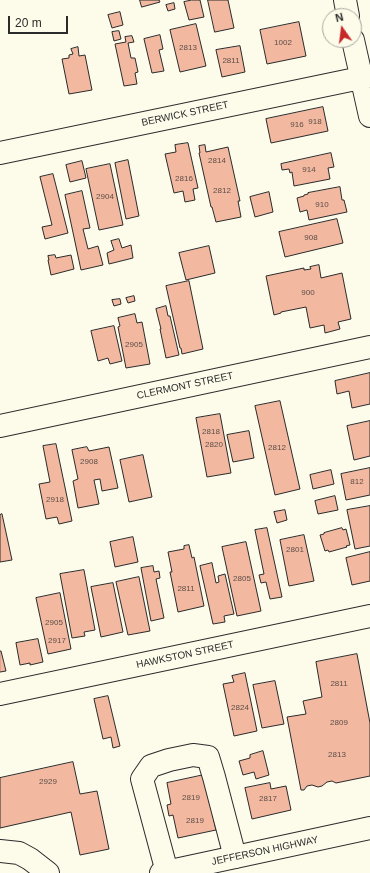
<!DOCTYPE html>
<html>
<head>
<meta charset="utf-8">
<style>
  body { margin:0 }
  #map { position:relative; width:370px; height:873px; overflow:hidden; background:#fdfbea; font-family:Arial,sans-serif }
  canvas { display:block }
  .north { position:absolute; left:322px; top:8px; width:40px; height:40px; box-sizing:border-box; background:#fdfbea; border:1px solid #a9a89e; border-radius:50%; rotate:346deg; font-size:11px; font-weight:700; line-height:16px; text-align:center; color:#2b2b2b }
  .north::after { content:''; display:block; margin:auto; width:14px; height:18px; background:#c62828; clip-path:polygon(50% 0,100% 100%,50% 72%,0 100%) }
  .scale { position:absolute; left:8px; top:16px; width:60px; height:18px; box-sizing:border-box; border:2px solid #2b2b2b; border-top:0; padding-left:5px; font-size:12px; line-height:14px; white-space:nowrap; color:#2b2b2b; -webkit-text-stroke:3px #fdfbea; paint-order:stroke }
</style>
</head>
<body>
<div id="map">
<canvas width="370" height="873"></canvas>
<div class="north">N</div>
<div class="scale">20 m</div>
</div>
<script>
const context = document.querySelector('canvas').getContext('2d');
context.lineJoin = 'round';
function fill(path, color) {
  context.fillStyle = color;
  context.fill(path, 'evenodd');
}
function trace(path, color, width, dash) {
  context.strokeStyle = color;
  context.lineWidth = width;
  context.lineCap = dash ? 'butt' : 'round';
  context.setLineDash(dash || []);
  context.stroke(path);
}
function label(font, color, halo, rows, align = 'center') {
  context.font = font + ' Arial,sans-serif';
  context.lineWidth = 3;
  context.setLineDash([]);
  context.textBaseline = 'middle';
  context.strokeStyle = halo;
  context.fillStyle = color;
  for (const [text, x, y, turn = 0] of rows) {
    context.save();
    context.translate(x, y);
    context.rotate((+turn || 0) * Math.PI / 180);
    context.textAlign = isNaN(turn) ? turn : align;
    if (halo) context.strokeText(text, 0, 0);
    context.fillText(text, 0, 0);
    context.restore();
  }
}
const building = new Path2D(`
  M140 0H159L160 2 142 7Z
  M192 0H200L204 17 189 20 184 2Z
  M208 0H228L234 28 215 32Z
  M174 3 175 9 168 11 166 5Z
  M120 12 123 25 112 28 108 15Z
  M299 22 306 56 267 64 260 30Z
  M196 24 206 66 180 72 170 30Z
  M119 31 121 39 114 41 112 32Z
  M160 35 163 49 159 50 164 71 152 73 144 39Z
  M132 36 134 42 128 43 131 58H135L138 72 135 73 137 84 124 86 115 44 126 42 125 37Z
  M240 46 245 72 222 77 216 50Z
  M78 47 79 56 85 55 92 90 69 94 62 59 69 58V55L73 54 71 49Z
  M323 107 328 131 271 143 266 119Z
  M188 143 198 188 193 189 195 200 185 202 183 191 174 193 165 154 176 152 175 145Z
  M205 145 206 152 228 147 240 201H238L241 217 216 222 212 207H211L199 153H200L199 146Z
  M331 153 334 167 328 168 330 179 294 186 292 172 290 173 289 169 282 170 281 164Z
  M128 160 139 216 126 219 115 163Z
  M82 161 86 178 70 182 66 165Z
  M110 164 123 225 99 230 86 169Z
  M53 174 68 233 45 239 42 227 52 225 40 177Z
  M340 187 342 200H344L347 212 309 220 307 210 300 212 297 198 304 196V195L308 194V193Z
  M82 191 90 228 83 229 88 249 98 246 103 265 81 270 65 195Z
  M269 192 273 212 255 217 250 197Z
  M337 219 343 243 285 257 279 232Z
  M119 239 122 248 131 245 133 258 109 264 107 253 114 250 111 241Z
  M209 246 215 273 186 280 179 253Z
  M55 255 56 258 71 255 74 269 51 275 48 260H49L48 256Z
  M319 265 321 278 342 273 351 319 338 322 340 329 325 333 324 325 310 328 306 307 281 312V313L274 315 266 276 304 268V270L311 269 310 267Z
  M189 281 203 349 182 354 181 348H180L166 286Z
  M134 296 135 301 128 303 126 298Z
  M120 299 121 304 114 306 112 300Z
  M166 306 168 316H170L179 355 166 358 160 329H161L156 309Z
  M135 314 137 323 142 322 150 364 126 368 118 327 120 326 118 318Z
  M114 326 122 361 110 364 108 358 98 361 91 331Z
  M370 373V404L352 408 349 391 337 394 335 381Z
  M280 401 300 489 275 495 255 406Z
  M220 414 231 473 207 477 196 418Z
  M370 421V456L354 460 347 426Z
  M249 431 254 458 233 462 227 435Z
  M56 444 72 521 59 524 57 517 46 519 39 484 50 482 43 446Z
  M87 447 89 451 109 447 118 488 102 491 100 479 94 480 99 504 78 508 73 481 78 479 72 450Z
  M143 455 152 497 129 502 120 460Z
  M370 468V495L346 500 341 474Z
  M331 470 334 484 313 489 310 475Z
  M335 496 338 510 318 514 315 501Z
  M370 506V546L355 549 347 510Z
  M285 510 287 520 277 523 274 512Z
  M2 514 12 560 0 562V515Z
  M267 528 282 597 270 599 266 582 261 583 259 575 264 574 255 530Z
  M342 528 343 530 346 529 350 545 346 546 347 547 329 552 328 550 325 551 320 535 324 534V533Z
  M304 535 314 581 289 586 280 540Z
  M133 537 138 562 115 567 110 542Z
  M246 542 261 611 237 616 222 547Z
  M189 545 192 558 194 557 204 606 178 612 170 572H172L168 552 184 549V546Z
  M370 552V581L352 585 346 558Z
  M212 563 216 583 219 582 218 576 225 574 234 614 224 616 225 622 213 624 200 566Z
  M153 566 154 572 159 571 160 578 156 579 164 618 151 621 141 568Z
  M84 570 95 630 84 632 85 636 72 638 60 574Z
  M139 577 150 631 128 635 116 582Z
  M113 583 123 632 101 637 91 587Z
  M60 593 71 649 48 654 36 598Z
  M38 639 43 662 30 665V663L20 665 16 643Z
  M0 651H1L6 671 0 672Z
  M357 654 370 723V776L336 783 332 781 327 782 322 786 318 787 312 785 307 786 304 790H301L287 717 306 714 303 701 322 697 316 662Z
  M245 673 257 731 234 736 223 684 234 682 232 676Z
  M275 681 284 724 262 728 253 685Z
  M108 696 120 746 113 748 111 737 103 739 94 699Z
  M263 751 269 775 256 779 254 772 243 775 239 761 250 758V755Z
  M73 762 80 794 97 791 109 849 80 855 71 812 0 828V778Z
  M204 775 216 830 178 838 173 815 169 816 167 805 171 804 167 783Z
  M270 783 271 789 286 786 291 810 252 819 245 788Z`);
fill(building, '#f2b8a0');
trace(building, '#2b2b2b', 1);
const minor = new Path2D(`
  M345 0 348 16
  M353 40 370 116
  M0 153 370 76
  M0 426 370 347
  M0 694 370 616
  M0 851 19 853 30 859 48 873
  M167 872 142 779 151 766 169 760 193 755 208 757 214 777 235 857`);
const major = new Path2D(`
  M161 873 370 828`);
trace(minor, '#2b2b2b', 24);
trace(major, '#2b2b2b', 24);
trace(minor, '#fdfbea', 22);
trace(major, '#fdfbea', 22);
label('8px', '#5d4e48', null, [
  ["1002",283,43],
  ["2813",188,48],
  ["2811",231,61],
  ["918",315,122],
  ["916",297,125],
  ["2814",217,161],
  ["914",309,170],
  ["2816",184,179],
  ["2812",222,191],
  ["2904",105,197],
  ["910",322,205],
  ["908",311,238],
  ["900",308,293],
  ["2905",134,345],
  ["2818",211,432],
  ["2820",214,445],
  ["2812",277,448],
  ["2908",89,462],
  ["812",357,482],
  ["2918",55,500],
  ["2801",295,550],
  ["2805",242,579],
  ["2811",186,589],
  ["2905",54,623],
  ["2917",57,641],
  ["2811",339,684],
  ["2824",240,708],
  ["2809",339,723],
  ["2813",337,755],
  ["2929",48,782],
  ["2819",191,798],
  ["2817",268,799],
  ["2819",195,821]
]);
label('10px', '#2b2b2b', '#fdfbea', [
  ["BERWICK STREET",185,114,-12],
  ["CLERMONT STREET",185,386,-12],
  ["HAWKSTON STREET",185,655,-12],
  ["JEFFERSON HIGHWAY",265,851,-12]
]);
</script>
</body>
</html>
